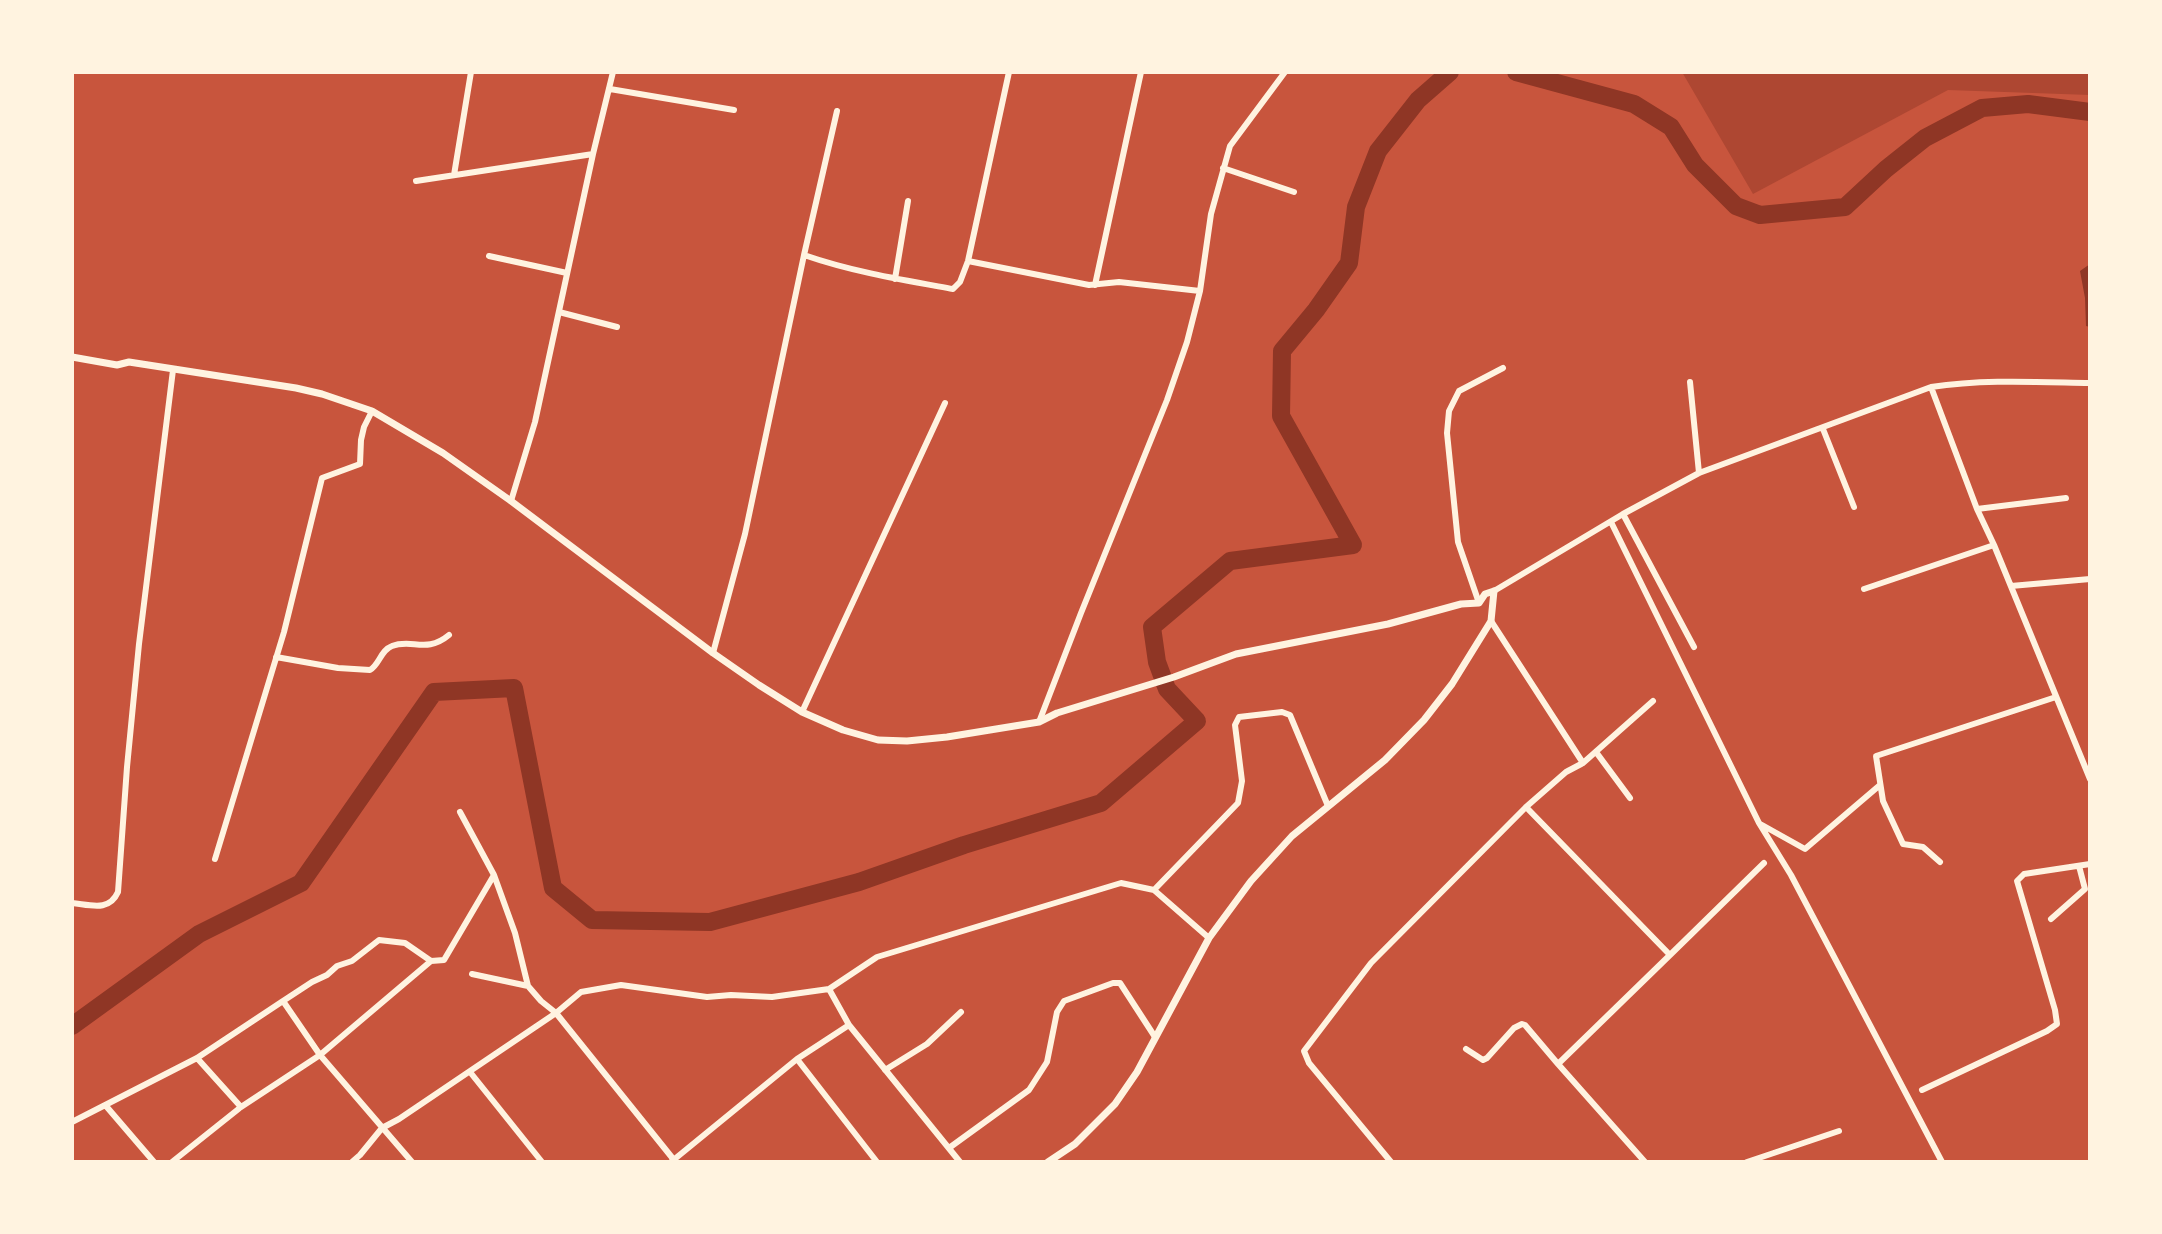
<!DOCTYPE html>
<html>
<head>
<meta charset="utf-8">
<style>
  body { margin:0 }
  #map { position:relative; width:2162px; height:1234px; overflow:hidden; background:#c8553d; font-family:"Alegreya Sans",sans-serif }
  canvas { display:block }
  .frame { position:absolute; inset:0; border:74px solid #fff3e0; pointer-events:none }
</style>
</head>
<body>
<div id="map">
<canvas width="2162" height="1234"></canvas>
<div class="frame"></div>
</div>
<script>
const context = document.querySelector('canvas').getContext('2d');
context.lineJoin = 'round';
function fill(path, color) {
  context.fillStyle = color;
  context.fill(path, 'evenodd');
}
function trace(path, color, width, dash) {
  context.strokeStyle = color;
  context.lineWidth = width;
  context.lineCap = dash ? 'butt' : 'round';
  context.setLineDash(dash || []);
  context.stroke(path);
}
fill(new Path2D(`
  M1682 72H2090V95L1948 90 1753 194Z`), '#ae4732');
fill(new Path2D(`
  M2090 264V327L2086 326 2085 298 2080 271Z`), '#8f3625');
trace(new Path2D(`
  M1516 72 1634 104 1671 127 1695 165 1736 206 1760 215 1845 207 1886 169 1925 138 1982 108 2028 104 2090 112
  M72 1026 199 934 301 883 434 692 514 688 553 888 592 920 710 922 859 882 964 845 1101 803 1197 721 1167 689 1157 662 1152 627 1230 561 1353 545 1281 416 1282 351 1316 310 1349 263 1356 207 1378 151 1418 100 1450 72`), '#8f3625', 18);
trace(new Path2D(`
  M610 89 734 110
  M1223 168 1294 192
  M454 175 471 72
  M416 181 593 154
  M804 255 837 111
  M489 256 567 273
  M968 261 1089 285 1119 282 1200 291
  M895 279 908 201
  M1095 285 1141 72
  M559 312 617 327
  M1690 382 1699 473
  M1931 387 1977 509 1994 545 2090 779
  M1823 429 1854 507
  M511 501 535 422 593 154 613 72
  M1977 509 2066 498
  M1623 514 1694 647
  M1611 522 1759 823 1791 875 1942 1162
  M2011 586 2090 579
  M1864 589 1994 545
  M1494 591 1623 514 1699 473 1931 387C1984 379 2036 382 2090 383
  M1479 603 1458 542 1447 433 1449 411 1459 391 1503 368
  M713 653 745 534 804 255C853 272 903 280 953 289L960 282 968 261 1009 72
  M276 657 338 668 370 670C379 665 381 650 392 646 412 638 426 654 449 635
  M802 712 945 403
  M1039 722 1081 613 1167 400 1187 342 1200 291 1211 214 1230 146 1285 72
  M1596 752 1630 798
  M1583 763 1653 701
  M1526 807 1670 955 1558 1064 1645 1162
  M1762 825 1805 849 1880 785
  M215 859 284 632 322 478 360 464 361 440 364 427 372 411
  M1940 862 1923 847 1903 844 1883 801 1876 756 2056 697
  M494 875 515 933 528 986
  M1154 890 1238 803 1242 781 1235 725 1239 717 1282 712 1290 715 1328 806
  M72 903C91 905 109 912 118 892L127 767 139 644 173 370
  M2051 919 2085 889 2079 866
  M1670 955 1764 863
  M472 974 528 986 541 1001 556 1013 581 992 621 985 707 997 731 995 772 997 829 989 877 957 1121 883 1154 890 1209 938
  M829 989 849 1025
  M1466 1049 1483 1060 1487 1058 1514 1028 1522 1024 1525 1025 1558 1064
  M197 1058 241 1107
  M797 1059 877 1162
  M885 1070 927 1044 961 1012
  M470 1072 542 1162
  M1922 1090 2047 1031 2057 1024 2055 1010 2017 881 2024 874 2090 864
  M106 1106 154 1162
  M72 1122 197 1058 283 1001
  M949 1148 1029 1090 1047 1062 1057 1012 1064 1001 1113 983H1120L1155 1037
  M172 1162 241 1107 320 1055 431 961
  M352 1162 360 1155 382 1128 399 1119 556 1013 674 1160
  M412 1162 320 1055 283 1001 312 982 327 975 337 966 352 961 379 940 405 943 431 961 444 960 494 875 460 812
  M671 1162 797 1059 849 1025 960 1162
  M1391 1162 1309 1063 1304 1051 1371 963 1526 807 1566 772 1583 763 1491 621
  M1747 1162 1839 1131`), '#fff3e0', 6);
trace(new Path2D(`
  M72 357 117 365 129 362 296 388 322 394 372 411 443 453 511 501 713 653 759 685 802 712 843 730 878 740 907 741 947 737 1039 722 1057 713 1174 677 1236 654 1388 624 1461 604 1479 603 1485 594 1494 591
  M1048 1162 1075 1144 1115 1104 1137 1072 1209 938 1251 881 1292 836 1385 760 1424 720 1452 684 1491 621 1494 591`), '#fff3e0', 7);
</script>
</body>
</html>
